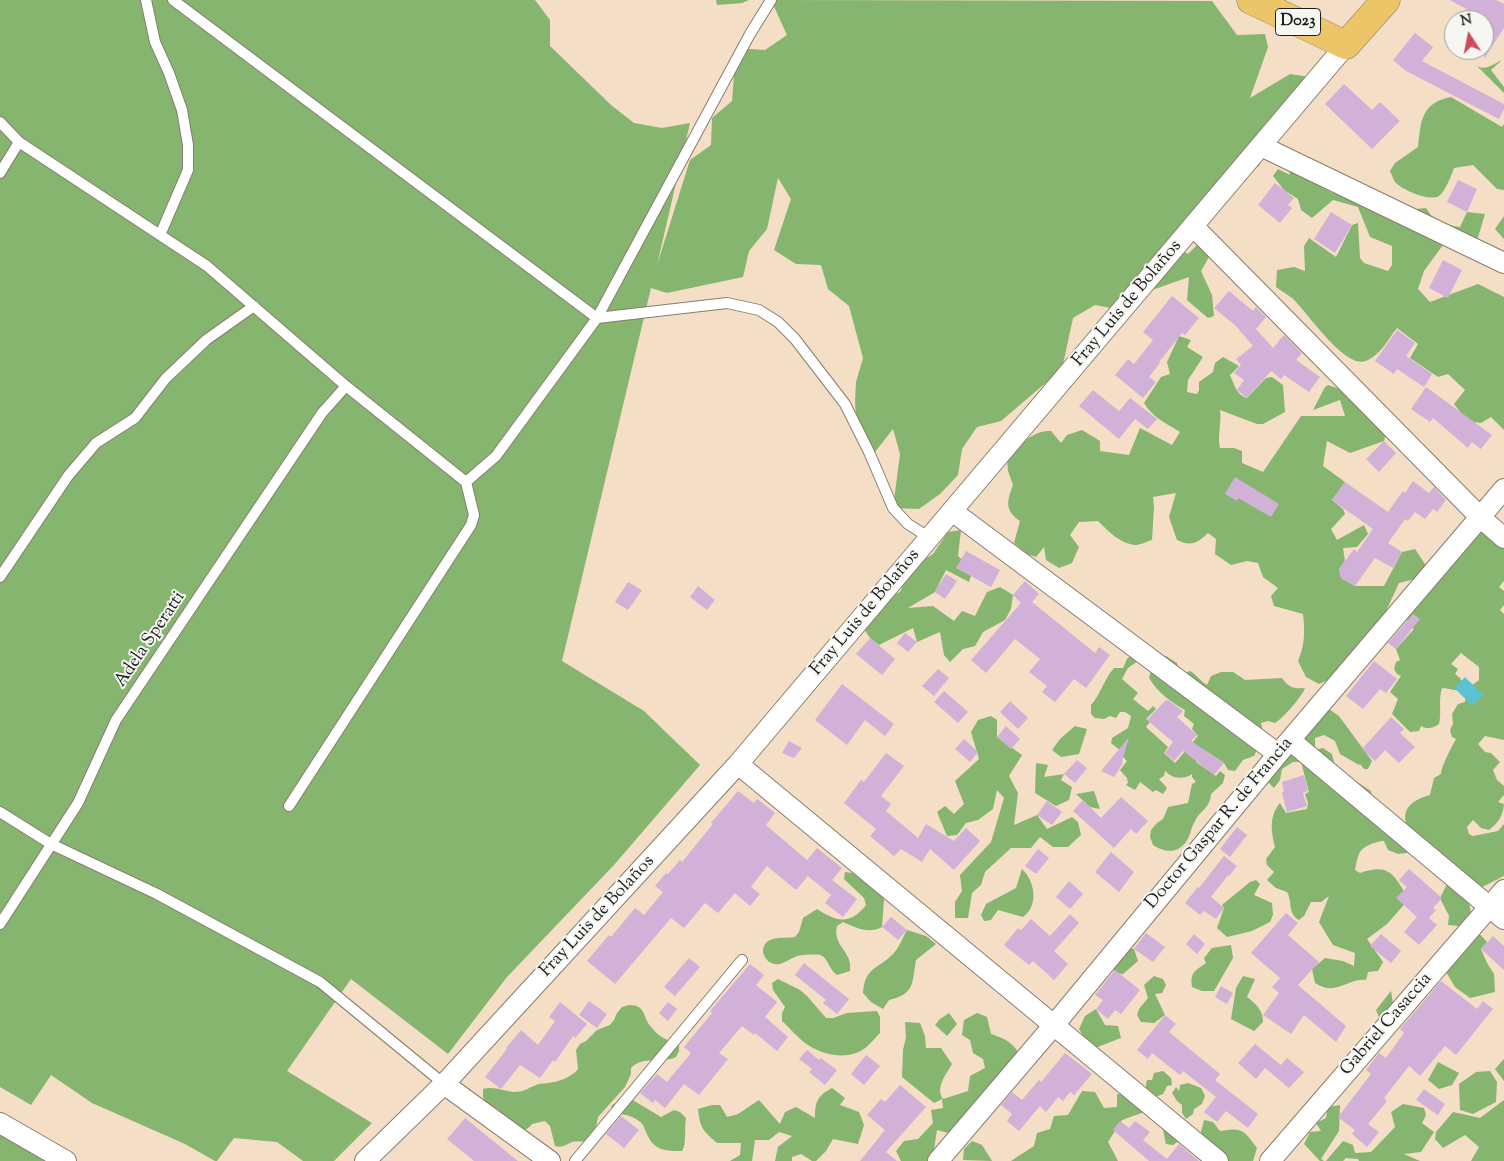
<!DOCTYPE html>
<html>
<head>
<meta charset="utf-8">
<style>
  body { margin:0 }
  #map { position:relative; width:1504px; height:1161px; overflow:hidden; background:#f4dec5; font-family:"Sorts Mill Goudy",serif }
  canvas { display:block }
  .north { position:absolute; left:1444px; top:10px; width:50px; height:50px; box-sizing:border-box; background:#f6f6f2; border:1px solid #9f9f9c; border-radius:50%; rotate:349deg; font-size:14px; font-weight:700; line-height:20px; text-align:center; color:#1c1c1c }
  .north::after { content:''; display:block; margin:auto; width:18px; height:22px; background:#d1495b; clip-path:polygon(50% 0,100% 100%,50% 72%,0 100%) }
</style>
</head>
<body>
<div id="map">
<canvas width="1504" height="1161"></canvas>
<div class="north">N</div>
</div>
<script>
const context = document.querySelector('canvas').getContext('2d');
context.lineJoin = 'round';
function fill(path, color) {
  context.fillStyle = color;
  context.fill(path, 'evenodd');
}
function trace(path, color, width, dash) {
  context.strokeStyle = color;
  context.lineWidth = width;
  context.lineCap = dash ? 'butt' : 'round';
  context.setLineDash(dash || []);
  context.stroke(path);
}
function label(font, color, halo, rows, align = 'center') {
  context.font = font + ' "Sorts Mill Goudy",serif';
  context.lineWidth = 4;
  context.setLineDash([]);
  context.textBaseline = 'middle';
  context.strokeStyle = halo;
  context.fillStyle = color;
  for (const [text, x, y, turn = 0] of rows) {
    context.save();
    context.translate(x, y);
    context.rotate((+turn || 0) * Math.PI / 180);
    context.textAlign = isNaN(turn) ? turn : align;
    if (halo) context.strokeText(text, 0, 0);
    context.fillText(text, 0, 0);
    context.restore();
  }
}
fill(new Path2D(`
  M0 0H535L550 20V46L611 105 634 123 662 128 690 123 657 265 690 160 711 145 712 118 732 101 736 48 765 50 787 35 771 0 1212 1 1237 35 1265 34 1268 47 1250 98 1290 74 1310 77 1273 131 1259 166 1230 182 1177 247 1188 254 1206 236 1220 238 1201 271 1212 295 1214 316 1208 318 1187 300 1189 277 1141 294 1121 310 1095 305 1073 318 1062 369 1001 421 977 427 962 449 958 475 940 494 919 509 893 508 900 454 893 429 875 452 857 428 855 402 856 382 863 358 849 306 828 289 821 265 796 264 774 250 791 199 778 178 767 229 749 251 743 277 667 293 651 288 562 661 644 711 700 765 614 865 507 977 448 1054 351 979 287 1071 372 1123 334 1161H303L277 1142 234 1138 217 1161H215L185 1144 92 1103 51 1075 31 1105 0 1087Z
  M716 0H749L742 3 717 5Z
  M1502 60 1491 70 1504 87V93L1477 66C1486 71 1493 64 1502 60Z
  M1451 97 1502 127 1504 124V190L1497 189 1473 165 1454 168C1451 176 1446 190 1439 196 1430 202 1402 190 1395 182 1393 179 1392 175 1390 171L1395 163 1418 147C1421 121 1421 103 1451 97Z
  M1288 167 1332 193 1343 183 1361 195 1386 194 1395 211 1426 208 1437 224 1460 227 1467 212 1485 214 1476 244 1443 245 1424 271 1418 289 1430 302 1478 284 1504 297V430L1491 417 1481 423 1467 421 1454 404 1465 390 1448 374 1438 377 1410 358 1418 344 1397 328C1388 339 1381 355 1366 361 1344 369 1306 310 1292 298 1287 294 1281 291 1276 287L1277 270 1294 267 1305 271 1304 246 1309 238 1336 257 1352 225 1358 223 1360 258 1364 263 1388 271 1392 265V246L1370 237 1358 207 1333 200 1312 218 1301 210 1298 199 1284 190 1273 176 1278 169 1290 175Z
  M1504 216V239L1495 229Z
  M1179 336 1191 340 1187 347 1203 357 1188 380 1187 392 1197 394 1199 390V382L1213 372 1215 363 1223 357 1239 366 1230 375C1234 384 1237 396 1247 398L1266 378 1272 377 1283 385 1285 412 1263 424H1257L1220 410C1222 423 1217 435 1220 448H1234L1242 451V463L1263 472 1301 416H1345L1340 400 1313 410 1325 387 1328 385 1368 398 1390 415 1384 441 1350 453 1327 441 1323 466 1345 482 1332 500 1343 509 1345 514 1331 529 1337 540 1364 525 1368 534 1357 547 1343 548 1345 561 1339 569 1341 578 1355 586H1384L1402 552 1415 549 1425 564 1423 577 1399 583 1387 609 1386 626 1344 673 1319 684 1306 677 1298 661C1305 645 1305 631 1303 614L1274 606 1271 596 1278 588 1263 577 1258 563 1247 561 1231 565 1215 554 1216 539 1208 533C1197 543 1192 547 1177 540L1169 517 1176 493 1153 497 1154 507 1152 540C1147 541 1141 545 1136 545 1120 544 1108 531 1098 521L1079 522 1070 535 1079 547 1072 563 1059 568 1046 560 1044 547 1036 557 1027 554 1014 543 1020 521C1004 510 1007 501 1013 485L1008 471 1007 459C1019 446 1032 430 1051 431L1061 443 1067 435 1082 430 1100 441V451L1129 455 1140 428 1172 445 1180 432C1167 424 1152 417 1144 403L1161 377 1170 374 1167 362Z
  M1490 523 1504 529V581L1499 587 1504 591V605L1500 610 1504 614V740L1485 736 1478 744 1485 752 1491 753 1500 762 1493 770 1497 780 1504 786V795L1498 802 1504 804C1503 816 1498 823 1489 830L1481 828 1473 820 1467 827 1469 834 1473 836 1498 831 1504 824V876L1484 886 1468 896 1473 927 1487 942 1481 949 1487 963 1494 974 1495 992 1470 998 1455 987 1442 965 1460 926 1448 925 1449 916 1440 898 1448 882 1407 825C1400 808 1415 799 1430 795L1434 778 1441 774C1441 767 1452 746 1456 739L1452 737 1450 730 1453 724 1452 714 1458 704 1465 702 1467 689 1479 680V667L1461 653 1451 664 1458 669 1455 674 1460 678 1463 685 1460 690C1452 691 1448 688 1442 688 1438 700 1442 712 1439 724 1433 728 1428 730 1421 726L1419 731 1410 732 1392 714 1398 699 1390 692 1401 676 1397 674 1394 669 1396 662 1400 660 1396 649 1414 629 1410 626 1403 610 1464 545Z
  M961 530 958 556 973 569 969 582 946 570 935 592 908 608 933 606 954 621 962 611 975 616 987 592 1000 587 1013 595 1011 609 1005 620 983 632 975 646 963 649 950 662 944 655 940 632 917 642 913 628 879 645 870 638 864 629 875 604 900 592 911 568 933 554 948 532Z
  M1136 651 1142 658 1128 668 1122 679 1138 693 1133 699 1148 711 1153 706 1156 709 1146 719 1150 722 1146 727 1168 747 1164 753 1175 763 1198 736 1192 729 1194 724 1184 716 1185 710C1171 702 1158 693 1149 678 1151 669 1156 659 1166 656L1177 663 1179 671 1186 673 1190 671C1197 675 1200 681 1207 685L1211 676 1221 672H1233L1245 680 1282 678C1289 688 1294 689 1305 688 1301 698 1284 717 1275 723L1268 721 1261 723C1265 736 1260 744 1254 756L1243 760 1235 771 1228 770 1224 763 1206 751 1196 762 1216 776 1220 771 1225 775 1223 783 1211 794C1210 809 1201 809 1195 821 1191 827 1191 834 1187 840 1179 854 1165 853 1153 845L1150 837 1151 830 1157 823 1163 819 1168 807 1188 803 1192 784 1196 782 1192 777V774C1183 780 1173 779 1165 771L1164 776 1159 779 1167 788 1163 794 1156 790 1153 792 1140 782 1135 790 1126 785 1128 783 1127 778 1120 770 1127 761 1124 758 1121 751 1111 743 1112 738 1128 728 1131 716 1125 712H1120L1116 718 1110 716 1104 719 1095 718 1091 714V705C1101 694 1104 679 1114 668H1123L1127 659Z
  M1320 703 1339 716 1372 761 1368 769H1364L1360 764 1359 765 1340 754 1335 741 1324 735 1315 738V750L1323 748 1332 754 1337 775 1354 780 1371 791 1372 808 1406 847 1407 853 1398 854 1388 850 1384 841C1377 841 1362 846 1359 854 1357 858 1356 865 1355 870L1360 873C1391 862 1394 876 1409 899L1387 924 1367 939 1383 962 1378 971 1368 972 1366 980C1347 978 1336 997 1315 983L1312 969 1325 958 1343 961 1354 966 1355 953 1333 945 1319 922 1329 896 1321 902H1311L1304 916 1299 920C1287 913 1293 902 1287 892L1276 888 1267 880 1274 872 1267 865 1266 859 1275 847C1271 831 1269 816 1280 803L1286 813 1307 809 1308 803 1305 794 1309 792 1301 762H1293L1282 769 1280 780 1274 788 1264 778Z
  M991 716 997 720V737L1022 755 1009 776 1018 793 1014 825 1037 815 1047 829 1072 817 1078 822 1081 835 1068 847H1053L1040 837 1031 848H1011L985 872 981 885 972 893 968 918H955V902L962 891 960 875 991 842 1004 798 997 790 993 809 978 820 966 823 957 835 947 836 937 812 945 806 954 814 964 804 955 781 979 759 971 732 978 720Z
  M1075 726 1087 729 1079 754 1061 757 1052 750 1060 739Z
  M1036 763 1048 765 1044 777 1064 774 1061 780 1072 787 1069 800 1056 806 1035 793Z
  M1094 791 1100 809 1090 807 1076 794Z
  M1022 869C1035 881 1039 906 1023 917L998 910 991 920 984 921 981 915 986 904 1016 888Z
  M845 872 860 874 882 894 884 900 882 927C869 934 856 928 843 922L837 926C832 946 853 951 850 971L837 975C829 970 828 957 820 955 817 954 800 955 797 956 787 960 779 969 768 961 765 958 763 954 763 951 764 934 785 939 795 937L799 932 803 918 817 909C836 922 851 925 866 905L864 898 844 879Z
  M1256 880 1260 884 1254 895 1272 903 1273 915 1270 922 1252 931 1227 937 1217 928 1224 908 1222 905 1250 882Z
  M907 930 926 936 936 944 916 960C912 983 915 994 889 1000L883 1009 871 1002 863 993C865 967 877 970 893 954 899 948 903 937 907 930Z
  M1231 945 1233 958 1214 991H1202L1192 987C1190 972 1195 971 1206 963L1204 958 1212 948Z
  M1121 947 1134 949 1138 961 1123 974 1116 973 1110 964Z
  M1154 976 1163 979 1166 985 1162 993 1155 994 1165 1015 1154 1023 1141 1022 1137 1015 1139 1009 1148 998 1144 985Z
  M1243 976 1255 979 1247 997C1256 1004 1263 1010 1263 1022L1254 1031 1231 1019 1236 988Z
  M778 979 800 990 807 996 826 1018H833L847 1013 877 1011 880 1017V1033C873 1040 866 1050 856 1053 840 1059 818 1053 805 1043 797 1037 790 1028 782 1021V1013L785 1007 773 990 772 983Z
  M1391 991 1395 1016 1381 1022 1376 1010Z
  M629 1005C647 1005 642 1018 652 1028 659 1037 668 1041 679 1044V1051L676 1057C660 1064 644 1055 631 1068V1074L625 1087 598 1117 595 1132 586 1141C582 1142 576 1141 572 1142 565 1145 563 1148 555 1146L550 1126 545 1121 532 1124C525 1133 520 1131 509 1128L498 1109 486 1103 483 1097V1089C494 1086 503 1091 513 1092 526 1092 529 1087 539 1084 542 1083 544 1084 547 1083 558 1082 571 1078 578 1069L576 1050 580 1044 586 1041 597 1030 610 1025 614 1020 617 1013 622 1007Z
  M1096 1009 1105 1025 1118 1026 1121 1038 1095 1048 1085 1039 1079 1029 1085 1016Z
  M949 1013 957 1024 947 1036 935 1025 940 1019Z
  M977 1013 987 1017 991 1034C1012 1041 1014 1045 1025 1063L952 1134 937 1130 933 1156 928 1161H901L896 1151 904 1141 918 1139 933 1123 931 1110 943 1108 942 1099 934 1103 902 1077 903 1050 906 1037 905 1022 920 1023 925 1036 926 1048H941L952 1064C946 1075 935 1087 943 1099L968 1091 970 1076 985 1068 983 1059 973 1053 970 1040 962 1035 964 1020Z
  M1504 1059V1081L1495 1069Z
  M1438 1062 1459 1073 1452 1085 1439 1089 1428 1080Z
  M1163 1071 1171 1078 1172 1085 1167 1086 1163 1094 1155 1097 1147 1111 1122 1120 1108 1142 1118 1161H1011L1034 1146 1037 1133 1050 1129 1054 1116 1068 1115 1082 1091 1095 1092 1104 1108 1117 1107V1094L1154 1097C1148 1091 1144 1089 1147 1080H1152L1154 1073Z
  M1490 1071 1497 1082 1496 1102 1473 1114 1460 1110 1459 1084 1476 1072Z
  M1188 1083 1201 1088 1205 1096 1202 1104 1194 1109 1193 1114 1186 1119 1182 1113V1105L1177 1101 1172 1093 1176 1087 1179 1091 1180 1085Z
  M832 1088 845 1098 840 1105 859 1112 864 1125 858 1144 833 1139 826 1151 816 1161H812L801 1154 792 1157V1161H775L778 1147 792 1136 779 1132 769 1140H755L752 1161H730L740 1155 741 1143H717C703 1131 700 1128 698 1109L712 1105H720L727 1117 738 1114 759 1100 780 1124 785 1112 796 1107 815 1118C815 1102 817 1096 832 1088Z
  M624 1098 631 1099 661 1117 674 1110 680 1112 686 1118C684 1129 687 1144 682 1151 666 1151 654 1151 647 1134 644 1129 644 1124 639 1121 628 1113 621 1115 610 1112L612 1105Z
  M1504 1100V1161H1471L1479 1147 1465 1135 1443 1148 1435 1139 1436 1132 1453 1112 1480 1118Z
  M1403 1104 1424 1108 1426 1115 1422 1123 1434 1132 1421 1152 1404 1154 1420 1161H1359L1358 1159 1346 1158 1343 1161H1326L1343 1141 1353 1145 1355 1153 1371 1152 1395 1127 1391 1112Z
  M1340 1105 1339 1131 1321 1159 1324 1161H1320L1304 1144 1310 1132 1321 1131 1316 1123 1326 1118 1328 1107Z
  M1204 1120 1213 1122 1220 1131C1242 1127 1244 1130 1257 1148L1253 1161H1216L1180 1140 1173 1145 1166 1144 1163 1130 1168 1125 1200 1136Z
  M0 1127 51 1161H0Z
  M972 1141 982 1145 992 1161 963 1160 964 1149Z`), '#85b56e');
fill(new Path2D(`
  M1465 677 1483 695 1472 705 1454 688Z`), '#59c3d5');
fill(new Path2D(`
  M1450 0H1496L1504 4V28L1484 59V19Z
  M1415 33 1433 47 1422 61 1504 104V109L1499 119 1406 71 1393 60Z
  M1344 84 1372 110 1380 102 1400 121 1372 149 1325 104Z
  M1458 180 1477 189 1467 212 1447 202Z
  M1275 183 1294 198 1288 205 1292 208 1280 223 1258 205Z
  M1331 212 1352 225 1335 253 1314 239Z
  M1443 260 1462 270 1448 298 1429 288Z
  M1229 291 1253 311 1256 307 1266 317 1256 329 1273 348 1284 335 1302 353 1296 360 1320 377 1309 392 1284 375 1281 379 1271 371 1247 398 1237 390 1244 380 1234 373 1241 365 1236 359 1253 346 1235 325 1214 308Z
  M1172 296 1199 318 1185 335 1182 333 1159 362 1160 363 1149 377 1156 382 1143 398 1115 375 1128 359 1134 364 1153 340 1143 332Z
  M1397 330 1415 343 1406 356 1432 374 1424 387 1397 369 1394 374 1375 361Z
  M1426 387 1492 435 1481 449 1472 442 1468 448 1433 418 1430 422 1411 409Z
  M1093 390 1119 411 1130 398 1157 419 1148 429 1135 419 1119 439 1079 406Z
  M1384 441 1396 453 1379 472 1366 459Z
  M1235 477 1279 504 1271 517 1238 498 1237 501 1225 494Z
  M1413 481 1429 493 1434 487 1446 500 1437 512 1433 509 1425 519 1415 512 1408 521 1405 519 1388 543 1402 552 1393 568 1375 558 1355 586 1341 578 1339 569 1354 549 1357 552 1373 529 1332 500 1345 482 1388 512 1403 491 1405 493Z
  M966 551 1000 570 991 587 956 568Z
  M946 574 957 581 945 599 935 592Z
  M1025 581 1039 594 1032 602 1095 653 1099 647 1110 655 1086 688 1074 679 1055 702 1042 692 1047 686 1029 672 1040 659 1015 639 986 673 971 660 1021 603 1013 595Z
  M628 582 642 590 628 610 615 602Z
  M698 586 715 600 707 610 690 597Z
  M1413 614 1420 619 1396 649 1388 643Z
  M905 633 917 642 908 652 897 643Z
  M870 638 895 659 882 675 856 654Z
  M1374 661 1397 679 1386 693 1380 689 1363 709 1346 696Z
  M938 669 949 678 934 696 922 686Z
  M842 684 894 724 885 736 865 720 847 745 815 720Z
  M944 691 968 712 958 723 934 702Z
  M1166 700 1167 701 1168 700 1183 711 1177 717 1197 735 1191 741 1224 763 1214 775 1183 751 1174 761 1165 753 1173 742 1147 720Z
  M1010 701 1028 718 1018 729 1000 712Z
  M1391 717 1404 729 1400 733 1415 747 1399 763 1385 750 1375 761 1362 749Z
  M1006 726 1020 739 1011 749 997 737Z
  M1129 737 1122 762 1123 763 1114 777 1101 771Z
  M964 739 978 752 970 762 955 749Z
  M789 741 802 748 794 758 782 753Z
  M886 753 904 766 881 796 891 804 886 811 918 838 926 824 954 841 966 828 980 841 954 870 930 849 922 862 901 849 894 856 870 836 876 829 844 803 861 780 864 782Z
  M1077 760 1087 768 1075 783 1064 774Z
  M1304 775 1308 791 1303 793 1307 806 1287 812 1282 793 1284 791 1282 782Z
  M738 791 754 803 757 799 775 813 766 825 807 860 817 848 842 868 832 880 857 899 843 917 825 903 831 895 808 876 796 890 767 866 751 887 760 894 750 906 735 893 718 913 705 903 684 928 671 918 615 984 587 961 609 935 611 937 635 908 644 915 663 892 655 886 666 873 668 874 680 860 682 862 713 824 711 823Z
  M1121 797 1148 821 1136 834 1131 829 1114 848 1073 811 1083 800 1101 818Z
  M1047 801 1062 812 1052 825 1037 815Z
  M1237 827 1247 835 1230 857 1220 849Z
  M1038 849 1049 858 1036 874 1025 866Z
  M1111 852 1134 872 1119 892 1095 872Z
  M1224 856 1237 866 1229 876 1228 875 1211 897 1224 908 1216 919 1204 911 1200 915 1185 903 1198 887 1199 888Z
  M1409 869 1442 898 1433 908 1436 910 1429 918 1437 925 1419 945 1404 932 1417 917 1396 898 1407 887 1399 880Z
  M1069 881 1083 894 1070 909 1056 897Z
  M1286 913 1298 923 1288 935 1319 962 1298 985 1346 1026 1336 1042 1304 1015 1291 1034 1263 1015 1279 993 1272 987 1280 978 1251 953Z
  M1070 914 1079 923 1054 951 1068 964 1054 980 1033 961 1029 965 1004 945 1018 928 1021 930 1031 919 1050 936Z
  M891 917 907 930 898 940 882 927Z
  M1146 933 1165 947 1153 962 1134 949Z
  M1194 934 1205 944 1197 954 1186 944Z
  M1381 934 1401 951 1391 963 1370 946Z
  M1493 936 1504 946V970L1481 949Z
  M689 958 700 967 675 996 664 987Z
  M804 963 849 999 837 1014 823 1003 826 1000 795 975Z
  M750 964 764 975 756 985 777 1002 765 1017 788 1037 777 1051 755 1033 754 1035 742 1026 719 1053 728 1059 699 1095 684 1084 665 1108 655 1100 653 1103 640 1093 657 1074 667 1082 691 1053 684 1047 712 1013 710 1011Z
  M1115 970 1140 990 1121 1014 1115 1010 1108 1019 1096 1009 1103 1000 1095 995Z
  M1441 981 1477 1009 1483 1001 1493 1009 1456 1055 1445 1046 1420 1076 1409 1066 1384 1098 1387 1101 1368 1124 1379 1132 1367 1147 1352 1134 1355 1130 1338 1117 1371 1074 1366 1070 1379 1053 1386 1058 1404 1033 1400 1029Z
  M1221 986 1233 993 1227 1004 1215 997Z
  M589 1001 607 1014 597 1028 579 1015Z
  M560 1002 587 1024 575 1038 573 1036 555 1062 553 1060 540 1078 520 1065 501 1089 485 1077 507 1049 506 1048 521 1030 538 1045 555 1021 549 1017Z
  M668 1002 677 1009 668 1021 659 1013Z
  M1165 1015 1176 1024 1169 1032 1220 1074 1215 1080 1258 1114 1248 1128 1226 1111 1217 1122 1204 1112 1216 1097 1183 1071 1180 1075 1152 1053 1148 1059 1137 1050Z
  M1255 1044 1281 1065 1287 1058 1304 1072 1289 1088 1265 1068 1256 1079 1238 1063Z
  M807 1050 819 1060 821 1058 837 1070 825 1085 809 1072 812 1069 799 1059Z
  M1065 1053 1092 1074 1074 1095 1070 1092 1063 1101 1058 1097 1046 1112 1040 1106 1019 1131 1007 1121 1012 1114 1001 1105 1012 1092 1022 1100 1039 1080 1041 1082Z
  M866 1055 880 1066 864 1085 851 1074Z
  M900 1085 926 1107 886 1152 897 1161H860L885 1130 867 1115 881 1099 885 1102Z
  M1424 1089 1445 1104 1438 1115 1416 1100Z
  M621 1116 639 1130 624 1148 606 1134Z
  M465 1118 487 1136 518 1161H474L447 1139Z
  M1120 1121 1129 1128 1135 1121 1150 1132 1143 1140 1167 1159 1179 1144 1199 1161H1149L1113 1130Z`), '#d1b1d7');
const service = new Path2D(`
  M146 0 155 42 169 73 182 110 188 145V170L160 235
  M173 0 597 318 727 303 759 310 778 322 795 339 845 404 869 452 893 508 908 524 930 538
  M0 122 19 142 207 266 346 386 466 482
  M0 173 19 142
  M0 577 68 476 96 443 135 418 166 378 206 340 254 306
  M289 806 471 525 474 515 466 482 496 456 597 318 750 34 771 0
  M0 812 51 844 157 894 320 982 444 1084
  M0 924 78 803 116 720 322 413 346 386
  M575 1161 742 960`);
const minor = new Path2D(`
  M1261 146 1504 263
  M1193 226 1480 517 1504 538
  M952 511 1278 754
  M1290 740 1504 919
  M738 764 1218 1161
  M444 1084 550 1161
  M0 1123 66 1161
  M365 1161 444 1084 738 764 1346 45
  M938 1161 1054 1025 1278 754 1504 489
  M1270 1161 1504 890`);
const primary = new Path2D(`
  M1251 0 1346 45 1386 0`);
trace(service, '#887d70', 12);
trace(minor, '#887d70', 22);
trace(primary, '#887d70', 29);
trace(service, '#fff', 10);
trace(minor, '#fff', 20);
trace(primary, '#ecc569', 28);
for (const [x, y, w] of [
  [1298,22,45]
]) {
  const box = new Path2D();
  box.roundRect(x - w / 2, y - 13.5, w, 27, 4);
  context.fillStyle = '#f6f6f2';
  context.fill(box);
  trace(box, '#1c1c1c', 1);
}
label('bold 16px', '#1c1c1c', null, [
  ["D023",1298,22]
]);
label('18px', '#1c1c1c', '#f6f6f2', [
  ["Fray Luis de Bolaños",1128,304,-50],
  ["Fray Luis de Bolaños",866,613,-50],
  ["Adela Speratti",151,640,-56],
  ["Doctor Gaspar R. de Francia",1220,824,-50],
  ["Fray Luis de Bolaños",598,917,-47],
  ["Gabriel Casaccia",1387,1025,-49]
]);
</script>
</body>
</html>
